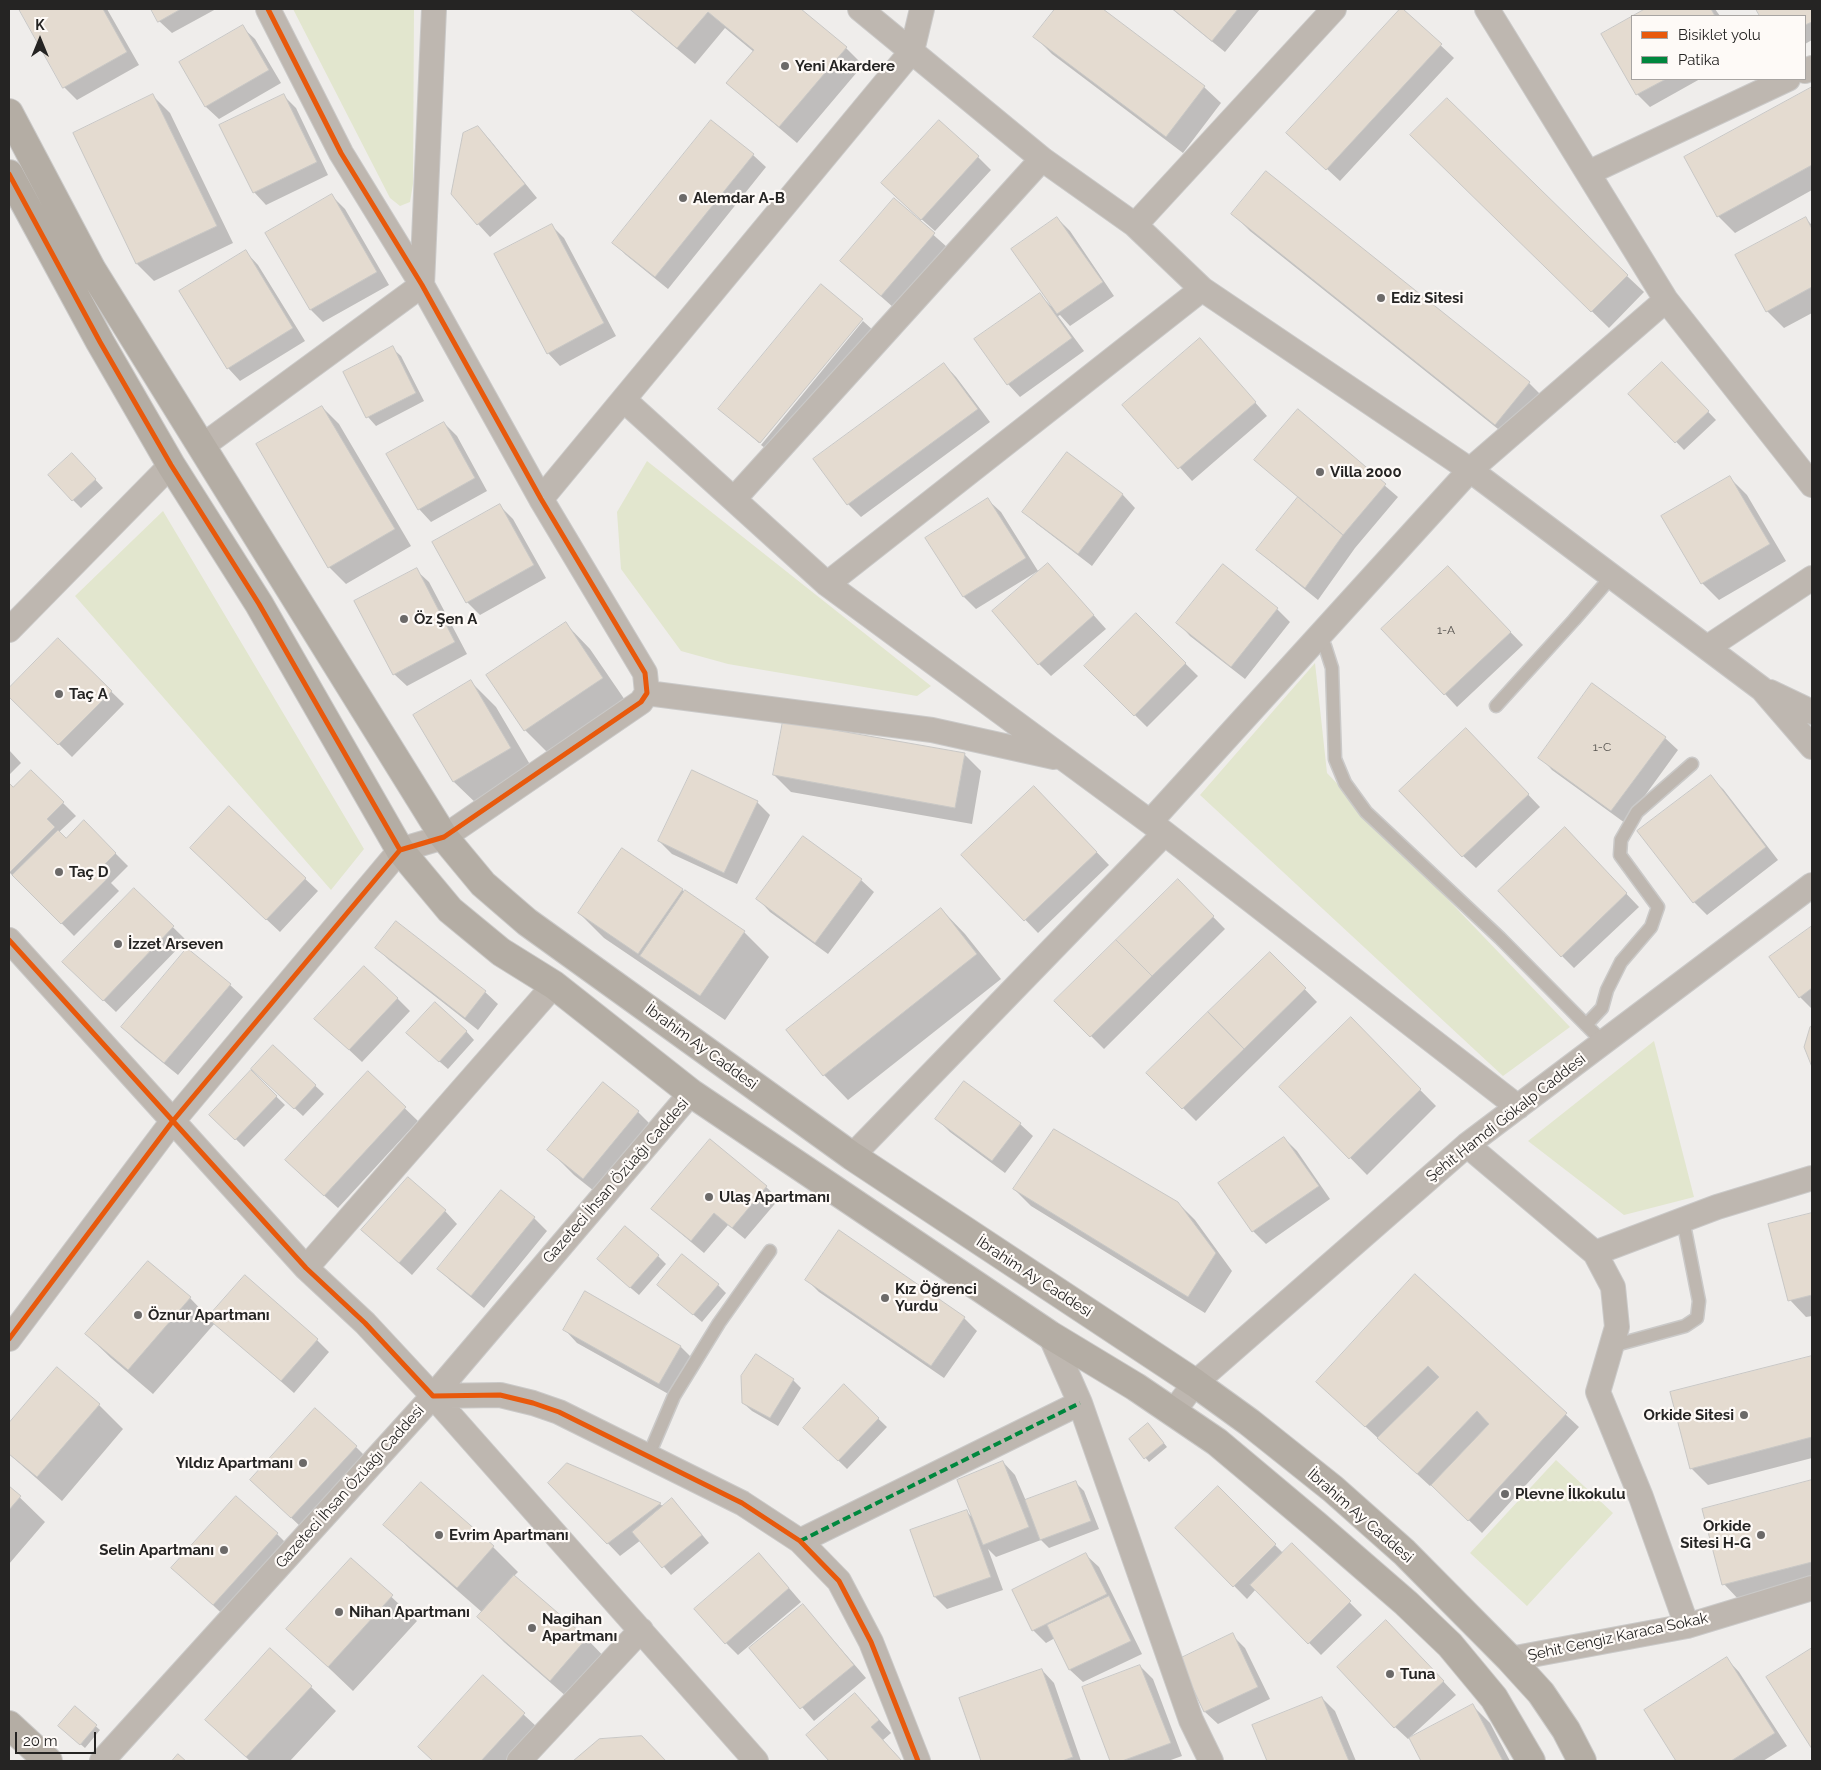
<!DOCTYPE html>
<html>
<head>
<meta charset="utf-8">
<style>
  body { margin:0 }
  #map { position:relative; width:1821px; height:1770px; overflow:hidden; background:#efedeb; font-family:Raleway,sans-serif }
  canvas { display:block }
  .frame { position:absolute; inset:0; border:10px solid #252423; pointer-events:none }
  .legend { position:absolute; left:1631px; top:15px; width:175px; height:65px; box-sizing:border-box; background:#fefaf7; border:1px solid #a7a4a2; margin:0; padding:6px 9px; list-style:none; font-size:15px; color:#252423 }
  .legend li { display:flex; align-items:center; gap:10px; height:25px }
  .legend b { width:25px; border:1px solid #a7a4a2 }
  .north { position:absolute; left:15px; top:15px; width:50px; height:50px; -webkit-text-stroke:4px #fefaf7; paint-order:stroke; rotate:0deg; font-size:14px; font-weight:700; line-height:20px; text-align:center; color:#252423 }
  .north::after { content:''; display:block; margin:auto; width:18px; height:22px; background:#252423; clip-path:polygon(50% 0,100% 100%,50% 72%,0 100%) }
  .scale { position:absolute; left:15px; top:1732px; width:81px; height:22px; box-sizing:border-box; border:2px solid #252423; border-top:0; padding-left:6px; font-size:15px; line-height:18px; white-space:nowrap; color:#252423; -webkit-text-stroke:4px #fefaf7; paint-order:stroke }
</style>
</head>
<body>
<div id="map">
<canvas width="1821" height="1770"></canvas>
<div class="frame"></div>
<ul class="legend">
<li><b style="height:6px;background:#e8590c"></b>Bisiklet yolu</li>
<li><b style="height:6px;background:#00873e"></b>Patika</li>
</ul>
<div class="north">K</div>
<div class="scale">20 m</div>
</div>
<script>
const context = document.querySelector('canvas').getContext('2d');
context.lineJoin = 'round';
function fill(path, color) {
  context.fillStyle = color;
  context.fill(path, 'evenodd');
}
function trace(path, color, width, dash) {
  context.strokeStyle = color;
  context.lineWidth = width;
  context.lineCap = dash ? 'butt' : 'round';
  context.setLineDash(dash || []);
  context.stroke(path);
}
function label(font, color, halo, rows, align = 'center') {
  context.font = font + ' Raleway,sans-serif';
  context.lineWidth = 4.5;
  context.setLineDash([]);
  context.textBaseline = 'middle';
  context.strokeStyle = halo;
  context.fillStyle = color;
  for (const [text, x, y, turn = 0] of rows) {
    context.save();
    context.translate(x, y);
    context.rotate((+turn || 0) * Math.PI / 180);
    context.textAlign = isNaN(turn) ? turn : align;
    if (halo) context.strokeText(text, 0, 0);
    context.fillText(text, 0, 0);
    context.restore();
  }
}
fill(new Path2D(`
  M293 9H414L413 184 410 202 400 206 390 198Z
  M647 461 931 686 917 696 728 664 681 651 621 569 617 512Z
  M163 511 364 849 331 890 75 596Z
  M1315 663 1327 773 1570 1027 1503 1076 1200 795Z
  M1654 1041 1694 1197 1624 1215 1528 1141Z
  M1556 1460 1613 1513 1527 1606 1470 1553Z`), '#e2e6ce');
fill(new Path2D(`
  M20 9H107L139 65 77 100 64 87Z
  M153 9H216L172 33 159 21Z
  M632 9H799L846 48 863 65 797 143 745 99 728 82 754 52 725 28 695 64 646 23Z
  M1057 9H1101L1204 87 1221 103 1183 153 1052 54 1035 37Z
  M1172 9H1260L1225 52Z
  M1402 9 1454 58 1340 181 1288 133Z
  M1648 9H1715L1720 16H1635Z
  M1758 9H1812V40L1805 44V16H1761Z
  M1632 18V79H1700L1650 107 1637 94 1603 34Z
  M242 27 255 39 281 83 219 119 206 107 181 63Z
  M1812 88V190L1735 233 1718 216 1686 157Z
  M283 95 296 108 328 175 266 205 254 192Z
  M153 96 170 113 233 243 154 281 137 264 74 134Z
  M478 127 490 140 537 198 490 237 478 224Z
  M1429 152 1627 276 1644 292 1609 328Z
  M753 155 766 167 668 289 626 255 614 243Z
  M978 157 991 170 935 231 895 196Z
  M1266 173 1529 383 1546 400 1513 441 1250 231 1233 214Z
  M332 196 345 209 389 285 323 322 311 310Z
  M894 200 947 247 894 308 841 261Z
  M1057 218 1070 231 1114 296 1070 326 1060 315 1058 316 1084 351 1020 397 1008 384 1039 294 1051 306H1052Z
  M1806 219 1812 225V313L1784 328 1767 311Z
  M551 225 564 238 616 336 560 366 548 353Z
  M246 252 258 265 305 341 240 381 228 368Z
  M861 319 759 443 720 409Z
  M863 321 875 332 774 455 761 445Z
  M392 348 401 356 424 401 376 426 368 417 344 373Z
  M1212 353 1267 416 1192 481 1124 405Z
  M944 364 956 377 990 422 861 517 848 504 815 460Z
  M1670 372 1716 420 1684 450 1630 394Z
  M322 407 339 424 411 546 346 584 329 567Z
  M1298 411 1398 497 1355 548 1318 600 1271 562 1258 550 1299 498 1256 460Z
  M444 423 457 436 487 491 431 522 419 509Z
  M1068 454 1123 495 1135 508 1092 566 1037 524 1024 512Z
  M80 463 103 488 81 508 73 500Z
  M1730 478 1747 495 1786 561 1719 600 1702 583Z
  M988 500 1001 512 1038 571 976 609 964 597 927 538Z
  M500 506 513 519 546 578 480 615 467 602Z
  M1048 564 1106 629 1051 676 1039 664Z
  M1223 566 1277 609 1290 622 1245 679 1190 636 1178 623Z
  M416 570 429 582 467 654 407 686 394 674Z
  M1460 580 1523 645 1457 707 1445 694Z
  M1136 615 1198 676 1147 727 1085 666Z
  M566 624 590 649 627 703 550 755 525 730Z
  M58 640 124 704 72 757 9 695V690Z
  M471 682 496 707 535 773 479 806 454 782 415 715Z
  M1665 738 1678 750 1625 823 1552 770 1540 757Z
  M1478 742 1540 807 1476 868 1463 856Z
  M9 750 21 763 9 775Z
  M964 754 981 771 972 824 791 792 774 775Z
  M31 771 76 816 59 832 66 840 84 822 128 866 111 883 119 891 74 936 23 884 22 885 9 872V784L14 789Z
  M1710 777 1723 789 1778 860 1707 915 1694 902 1639 831Z
  M1047 800 1109 865 1038 933 963 855Z
  M757 802 770 815 737 884 672 854 659 841Z
  M230 808 318 891 280 932 204 861Z
  M1577 842 1639 907 1574 968 1562 956Z
  M861 880 874 892 828 954 770 912 758 899Z
  M1178 881 1225 929 1104 1049 1056 1001Z
  M134 889 186 940 116 1012 76 974Z
  M682 890 744 932 769 957 725 1020 604 938 579 913Z
  M941 909 965 934 1001 979 848 1100 824 1075Z
  M1812 927V1009L1800 997 1771 957Z
  M376 947 485 992 498 1004 478 1030 389 960Z
  M1270 953 1317 1002 1196 1121 1148 1073Z
  M230 985 243 997 178 1075 135 1040 123 1027Z
  M397 998 410 1011 362 1062 329 1031Z
  M1350 1019 1436 1106 1367 1175 1281 1087Z
  M466 1031 474 1040 448 1069 416 1041Z
  M274 1047 324 1094 303 1116 261 1077Z
  M251 1072 285 1105 244 1147 219 1123Z
  M368 1073 418 1121 338 1208 299 1173Z
  M603 1084 638 1112 663 1137 609 1203 574 1175 549 1150Z
  M937 1119 1020 1124 1033 1136 1005 1173 950 1132Z
  M1284 1138 1297 1151 1330 1199 1266 1244 1253 1231Z
  M766 1187 779 1199 745 1239 728 1225 704 1253 666 1221 653 1209Z
  M1014 1189 1178 1203 1195 1220 1232 1271 1205 1313 1031 1206Z
  M501 1192 534 1218 547 1231 484 1308 451 1281 438 1269Z
  M445 1211 457 1224 412 1275 362 1230Z
  M1812 1214V1316L1806 1317 1790 1300 1770 1225Z
  M658 1256 666 1264 639 1295 606 1267Z
  M1416 1276 1579 1427 1482 1533 1432 1484 1430 1486 1330 1394Z
  M806 1279 964 1318 977 1331 944 1378 819 1292Z
  M659 1285H718L726 1293 702 1322Z
  M190 1298 209 1318 317 1340 329 1352 294 1393 215 1323 153 1394 111 1358 86 1334Z
  M565 1330 680 1346 693 1359 672 1396 577 1343Z
  M1812 1357V1458L1708 1485 1691 1468 1672 1393Z
  M57 1369 99 1405 123 1429 62 1501 9 1454V1425Z
  M793 1380 801 1388 778 1426 752 1411 743 1403Z
  M844 1386 887 1427 847 1469 813 1436Z
  M1152 1428 1167 1447 1149 1462 1130 1439Z
  M356 1447 381 1472 317 1542 251 1480Z
  M1003 1462 1015 1475 1026 1501 1076 1483 1084 1491 1099 1529 1049 1548 1041 1540 996 1557 988 1549 1003 1590 947 1609 935 1597 967 1512 973 1518Z
  M1812 1481V1583L1740 1601 1724 1584 1704 1510Z
  M550 1483 660 1504 664 1507 680 1508 709 1543 671 1575 641 1540 620 1556Z
  M9 1487 45 1522 9 1564Z
  M1218 1488 1283 1553 1292 1544 1362 1615 1321 1655 1256 1589 1247 1599 1177 1528Z
  M385 1525 493 1547 518 1572 514 1576 587 1639 611 1664 576 1705 504 1642 479 1617 483 1613 410 1549Z
  M277 1534 302 1559 238 1629 173 1567Z
  M1086 1555 1099 1567 1142 1654 1083 1682 1070 1670 1055 1638 1046 1643 1033 1630Z
  M351 1559 417 1621 353 1691 288 1629Z
  M771 1567 801 1602 738 1655 726 1643Z
  M803 1605 866 1678 814 1721 751 1648Z
  M1399 1634 1456 1695 1408 1739 1395 1727Z
  M1232 1635 1245 1648 1270 1699 1218 1724 1205 1712 1181 1660Z
  M1812 1650V1747L1768 1678Z
  M1727 1659 1739 1672 1787 1746 1763 1761H1678L1645 1710Z
  M1140 1666 1153 1679 1182 1756 1168 1761H1111L1083 1688Z
  M1042 1670 1054 1683 1081 1761H982L961 1699Z
  M483 1677 537 1727 505 1761H434L419 1747Z
  M311 1687 336 1711 290 1761H250L206 1720Z
  M1322 1698 1335 1711 1356 1761H1268L1254 1726Z
  M1473 1706 1490 1723 1510 1761H1422L1410 1738Z
  M868 1707 891 1733 883 1740 902 1761H831L808 1735Z
  M75 1708 100 1730 85 1748 64 1730Z
  M641 1738 665 1761H575L599 1740Z`), '#0003');
const building = new Path2D(`
  M19 9H103L127 52 63 88Z
  M151 9H181L158 22Z
  M630 9H801L847 47 779 127 726 83 754 50 708 12 677 48Z
  M1055 9H1103L1205 86 1166 137 1033 37Z
  M1173 9H1238L1212 41Z
  M1400 9H1403L1442 44 1326 170 1286 133Z
  M1645 9H1711L1715 16H1632V79H1666L1636 95 1601 34Z
  M1756 9H1812V22L1805 25V16H1760Z
  M243 25 269 70 205 107 179 62Z
  M1812 87V165L1717 217 1684 157Z
  M153 94 217 226 136 264 73 133Z
  M284 94 317 162 253 193 219 125Z
  M1447 98 1628 275 1591 312 1410 135Z
  M711 120 754 154 655 277 612 243Z
  M939 120 979 156 921 220 881 183Z
  M478 126 525 184 477 225 451 194 463 133Z
  M1266 171 1530 382 1495 425 1231 214Z
  M332 194 377 272 310 310 265 233Z
  M894 198 935 233 881 296 840 261Z
  M1057 217 1103 282 1057 314 1011 249Z
  M1806 217 1812 229V287L1766 312 1735 255Z
  M552 224 604 323 547 354 494 254Z
  M246 250 293 328 227 369 179 291Z
  M821 284 863 319 760 443 718 409Z
  M1040 293 1072 338 1007 385 974 339Z
  M1200 338 1256 402 1178 469 1122 405Z
  M393 346 416 393 366 418 343 372Z
  M1662 362 1709 411 1675 443 1628 394Z
  M944 363 978 409 847 505 813 459Z
  M322 406 395 529 328 568 256 444Z
  M1298 409 1386 484 1343 535 1254 460Z
  M444 422 475 478 418 510 386 454Z
  M1067 452 1123 494 1078 554 1022 512Z
  M72 453 96 479 72 501 48 475Z
  M1730 476 1770 544 1701 584 1661 516Z
  M1298 497 1343 535 1305 588 1256 550Z
  M988 498 1026 558 963 597 925 538Z
  M500 504 534 565 466 603 432 542Z
  M1048 563 1094 615 1038 665 992 611Z
  M1223 564 1278 608 1231 667 1176 623Z
  M1448 566 1511 632 1444 695 1381 629Z
  M417 568 455 642 393 675 354 601Z
  M1136 613 1186 663 1134 716 1084 666Z
  M566 622 603 678 524 731 486 675Z
  M58 638 112 691 58 745 9 697V688Z
  M471 680 511 748 453 782 413 715Z
  M1592 683 1666 737 1611 811 1538 758Z
  M783 721 965 753 955 808 773 775Z
  M1466 728 1529 794 1462 857 1399 791Z
  M31 770 64 802 47 819 55 827 9 873V783L13 787Z
  M692 770 758 801 724 873 658 841Z
  M1711 775 1766 847 1693 903 1637 831Z
  M1034 786 1097 852 1024 921 961 855Z
  M229 806 306 878 266 920 190 848Z
  M84 820 116 853 100 869 108 878 61 924 12 875 58 830 66 838Z
  M1565 827 1627 893 1561 957 1498 891Z
  M803 836 862 879 815 943 756 899Z
  M622 848 683 889 638 954 578 913Z
  M1178 879 1214 916 1152 976 1116 940Z
  M134 888 174 926 103 1001 62 962Z
  M685 890 745 931 700 996 640 956Z
  M941 908 977 954 823 1076 786 1030Z
  M396 921 486 991 465 1018 375 948Z
  M1812 926V988L1799 998 1769 957Z
  M1116 940 1152 976 1090 1037 1054 1001Z
  M187 948 231 984 164 1063 121 1027Z
  M1270 952 1306 988 1244 1049 1208 1012Z
  M364 966 398 998 349 1050 314 1019Z
  M435 1002 467 1031 439 1062 406 1033Z
  M1208 1012 1244 1049 1182 1109 1146 1073Z
  M1351 1017 1421 1089 1349 1159 1279 1087Z
  M1812 1026V1067L1804 1047 1810 1027Z
  M273 1045 316 1085 294 1109 251 1069Z
  M251 1070 277 1096 235 1140 209 1115Z
  M368 1071 406 1107 324 1196 285 1160Z
  M964 1081 1021 1123 992 1161 935 1119Z
  M603 1082 639 1111 583 1179 547 1150Z
  M1054 1129 1178 1202 1216 1253 1188 1297 1013 1189Z
  M1284 1137 1319 1186 1252 1232 1218 1183Z
  M710 1139 767 1186 732 1228 714 1213 691 1241 651 1209Z
  M408 1177 446 1210 399 1263 361 1230Z
  M501 1190 535 1217 471 1296 437 1269Z
  M1812 1213V1295L1788 1301 1768 1224Z
  M625 1226 659 1255 630 1288 597 1259Z
  M839 1230 965 1317 931 1366 805 1280Z
  M682 1254 719 1284 693 1315 657 1285Z
  M148 1261 191 1297 128 1370 85 1334Z
  M1415 1274 1567 1413 1468 1521 1431 1485 1489 1424 1477 1411 1417 1474 1377 1438 1439 1377 1428 1366 1365 1427 1316 1382Z
  M245 1275 318 1339 281 1381 207 1318Z
  M585 1291 681 1346 659 1384 563 1330Z
  M756 1354 794 1379 770 1418 742 1403 741 1376Z
  M1812 1356V1437L1690 1469 1670 1392Z
  M57 1367 100 1404 37 1477 9 1454V1423Z
  M844 1384 879 1418 838 1461 803 1428Z
  M315 1408 357 1446 291 1518 250 1480Z
  M1148 1423 1164 1443 1144 1459 1129 1439Z
  M1003 1461 1029 1527 983 1545 957 1480Z
  M567 1463 661 1503 607 1544 548 1483Z
  M1812 1480V1562L1722 1585 1702 1509Z
  M1076 1481 1091 1521 1040 1540 1025 1500Z
  M421 1482 494 1546 457 1588 383 1525Z
  M9 1486 21 1496 9 1510Z
  M1218 1486 1276 1544 1233 1587 1175 1528Z
  M236 1496 278 1533 213 1605 171 1568Z
  M672 1498 702 1535 662 1568 632 1532Z
  M967 1510 991 1577 934 1597 910 1530Z
  M1292 1543 1351 1601 1308 1644 1250 1585Z
  M759 1553 789 1588 725 1644 694 1609Z
  M1086 1553 1107 1594 1032 1631 1012 1590Z
  M351 1558 393 1595 328 1667 286 1629Z
  M514 1575 587 1638 550 1681 477 1617Z
  M1109 1596 1131 1641 1069 1670 1047 1625Z
  M803 1604 854 1665 800 1709 749 1648Z
  M1386 1620 1444 1681 1394 1728 1337 1667Z
  M1233 1633 1258 1687 1204 1712 1179 1659Z
  M270 1648 312 1686 246 1757 205 1720Z
  M1812 1648V1749L1766 1677Z
  M1727 1657 1775 1733 1731 1761H1676L1644 1710Z
  M1140 1665 1171 1743 1122 1761H1110L1082 1687Z
  M1042 1669 1073 1757 1062 1761H981L959 1698Z
  M483 1675 525 1713 481 1761H433L418 1747Z
  M855 1693 879 1720 871 1727 902 1761H829L806 1735Z
  M1322 1697 1349 1761H1267L1252 1725Z
  M1473 1704 1503 1761H1421L1409 1738Z
  M75 1706 97 1725 80 1745 58 1726Z
  M642 1736 666 1761H573L599 1739Z
  M178 1754 186 1761H172Z`);
fill(building, '#e4dbd0');
trace(building, '#c8c7c5', 1);
const service = new Path2D(`
  M1318 637 1325 646 1332 668 1335 759 1345 783 1366 812 1500 938 1603 1042
  M1496 706 1574 620 1612 576
  M1586 1025 1602 1008 1607 990 1621 962 1651 927 1658 907 1620 855 1621 840 1637 812 1692 764
  M1612 1346 1685 1326 1697 1318 1699 1301 1683 1220
  M648 1457 674 1396 719 1323 770 1251`);
const minor = new Path2D(`
  M860 9 1042 159 1135 225 1202 289 1470 470 1762 689 1812 747
  M1487 9 1666 300 1812 485
  M1805 71 1812 68
  M1588 173 1788 79
  M1135 225 1334 9
  M624 400 827 584 1150 822 1518 1107
  M201 447 422 285 434 9
  M541 499 912 51 922 9
  M734 499 1042 159
  M827 584 1202 289
  M9 630 171 465
  M1708 647 1812 578
  M1770 692 1812 712
  M647 693 932 730 1054 757
  M1150 822 1470 470 1666 300
  M9 940 306 1268 365 1323 433 1396 500 1395 533 1403 559 1412 742 1503 800 1541 839 1581 871 1642 918 1761
  M1467 1145 1595 1253 1613 1287 1617 1327 1598 1392 1641 1497 1687 1626
  M852 1156 1164 834
  M1595 1253 1717 1207 1812 1178
  M306 1268 554 985
  M1050 1335 1080 1403 1191 1720 1211 1761
  M9 1339 172 1122 400 850 444 837 641 702 647 693 645 673 541 499 422 285 341 153 268 9
  M433 1396 756 1761
  M1173 1412 1195 1383 1467 1145 1812 885
  M800 1541 1080 1403
  M1510 1659 1687 1626 1812 1588
  M102 1761 433 1396 691 1093
  M519 1761 641 1630`);
const secondary = new Path2D(`
  M9 113 92 270 444 837 483 884 527 922 852 1156 1195 1383 1249 1422 1333 1489 1404 1552 1510 1659 1541 1693 1566 1730 1582 1761
  M9 174 100 342 171 465 259 604 400 850 450 910 501 952 554 985 691 1093 1050 1335 1136 1387 1217 1442 1316 1525 1406 1603 1450 1645 1494 1698 1531 1761
  M9 1725 48 1761`);
trace(service, '#cac9c8', 15);
trace(minor, '#cac9c8', 26);
trace(secondary, '#cac9c8', 30);
trace(service, '#beb7b0', 12);
trace(minor, '#beb7b0', 24);
trace(secondary, '#b4ada4', 28);
trace(new Path2D(`
  M800 1541 1080 1403`), '#00873e', 4, [8, 4]);
trace(new Path2D(`
  M9 174 100 342 171 465 259 604 400 850
  M9 940 306 1268 365 1323 433 1396 500 1395 533 1403 559 1412 742 1503 800 1541 839 1581 871 1642 918 1761
  M9 1339 172 1122 400 850 444 837 641 702 647 693 645 673 541 499 422 285 341 153 268 9`), '#e8590c', 5);
for (const [x, y, r, color] of [
  [785,66,5,"#6c6a69"],
  [683,198,5,"#6c6a69"],
  [1381,298,5,"#6c6a69"],
  [1320,472,5,"#6c6a69"],
  [404,619,5,"#6c6a69"],
  [59,694,5,"#6c6a69"],
  [59,872,5,"#6c6a69"],
  [118,944,5,"#6c6a69"],
  [709,1197,5,"#6c6a69"],
  [885,1298,5,"#6c6a69"],
  [138,1315,5,"#6c6a69"],
  [1744,1415,5,"#6c6a69"],
  [303,1463,5,"#6c6a69"],
  [1505,1494,5,"#6c6a69"],
  [439,1535,5,"#6c6a69"],
  [1761,1535,5,"#6c6a69"],
  [224,1550,5,"#6c6a69"],
  [339,1612,5,"#6c6a69"],
  [532,1628,5,"#6c6a69"],
  [1390,1674,5,"#6c6a69"]
]) {
  const dot = new Path2D();
  dot.arc(x, y, r, 0, 2 * Math.PI);
  context.fillStyle = color;
  context.fill(dot);
  trace(dot, '#fefaf7', 2);
}
label('12px', '#55524e', null, [
  ["1-A",1446,630],
  ["1-C",1602,747]
]);
label('bold 15px', '#252423', '#fefaf7', [
  ["Yeni Akardere",795,66],
  ["Alemdar A-B",693,198],
  ["Ediz Sitesi",1391,298],
  ["Villa 2000",1330,472],
  ["Öz Şen A",414,619],
  ["Taç A",69,694],
  ["Taç D",69,872],
  ["İzzet Arseven",128,944],
  ["Ulaş Apartmanı",719,1197],
  ["Kız Öğrenci",895,1289],
  ["Yurdu",895,1306],
  ["Öznur Apartmanı",148,1315],
  ["Orkide Sitesi",1734,1415,"right"],
  ["Yıldız Apartmanı",293,1463,"right"],
  ["Plevne İlkokulu",1515,1494],
  ["Orkide",1751,1526,"right"],
  ["Sitesi H-G",1751,1543,"right"],
  ["Evrim Apartmanı",449,1535],
  ["Selin Apartmanı",214,1550,"right"],
  ["Nihan Apartmanı",349,1612],
  ["Nagihan",542,1619],
  ["Apartmanı",542,1636],
  ["Tuna",1400,1674]
], 'left');
label('15px', '#252423', '#fefaf7', [
  ["İbrahim Ay Caddesi",701,1047,36],
  ["Şehit Hamdi Gökalp Caddesi",1506,1118,-38],
  ["Gazeteci İhsan Özüağı Caddesi",616,1181,-49],
  ["İbrahim Ay Caddesi",1034,1277,33],
  ["Gazeteci İhsan Özüağı Caddesi",350,1487,-48],
  ["İbrahim Ay Caddesi",1360,1516,41],
  ["Şehit Cengiz Karaca Sokak",1618,1637,-12]
]);
</script>
</body>
</html>
